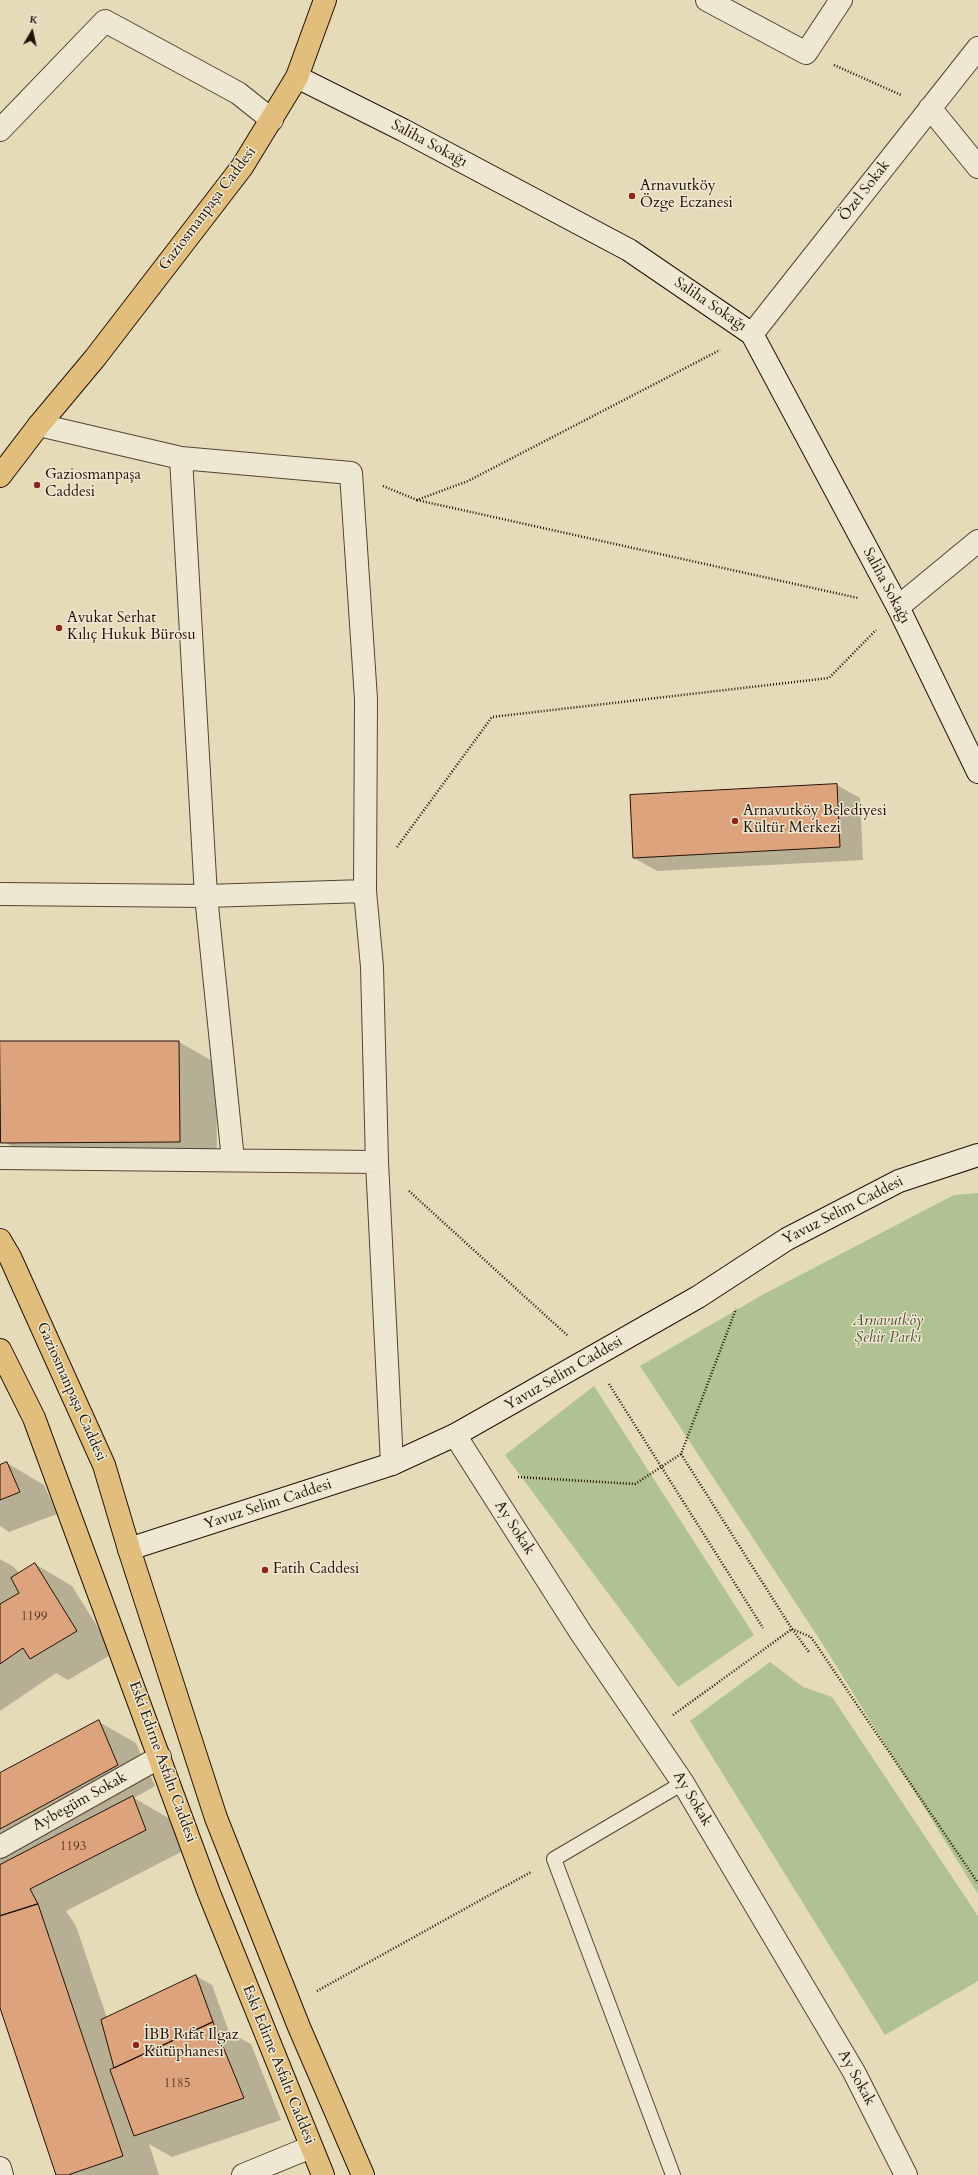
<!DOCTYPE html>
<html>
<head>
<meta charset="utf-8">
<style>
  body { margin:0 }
  #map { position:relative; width:978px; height:2175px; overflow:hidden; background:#e5dbb9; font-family:Cardo,serif }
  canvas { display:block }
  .north { position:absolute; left:12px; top:12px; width:40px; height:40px; -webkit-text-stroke:3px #eee8d2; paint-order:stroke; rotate:9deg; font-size:11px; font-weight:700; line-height:16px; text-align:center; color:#231104 }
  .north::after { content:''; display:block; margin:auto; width:14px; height:18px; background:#231104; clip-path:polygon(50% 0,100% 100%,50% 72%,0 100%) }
</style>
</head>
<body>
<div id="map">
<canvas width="978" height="2175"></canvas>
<div class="north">K</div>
</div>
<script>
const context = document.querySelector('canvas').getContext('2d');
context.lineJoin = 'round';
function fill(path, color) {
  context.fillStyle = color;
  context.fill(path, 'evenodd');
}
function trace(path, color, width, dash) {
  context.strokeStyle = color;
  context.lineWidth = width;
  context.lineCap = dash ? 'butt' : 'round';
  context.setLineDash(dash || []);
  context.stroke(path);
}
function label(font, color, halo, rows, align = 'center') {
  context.font = font + ' Cardo,serif';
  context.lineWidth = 3;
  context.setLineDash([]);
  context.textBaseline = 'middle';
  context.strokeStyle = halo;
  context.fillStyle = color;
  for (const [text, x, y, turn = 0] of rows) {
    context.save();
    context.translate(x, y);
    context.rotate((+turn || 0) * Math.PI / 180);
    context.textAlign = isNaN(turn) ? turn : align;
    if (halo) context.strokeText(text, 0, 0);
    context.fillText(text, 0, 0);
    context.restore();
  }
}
fill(new Path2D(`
  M978 1193V1894L822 1643 640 1366 762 1295 954 1195Z
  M594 1386 754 1635 678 1687 505 1455Z
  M770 1662 803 1687 832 1697 978 1916V1981L885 2035 690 1721Z`), '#b0c192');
fill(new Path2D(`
  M837 785 860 798 863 860 657 871 634 858Z
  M0 1042H179L216 1063 217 1163 39 1164 0 1139Z
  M7 1463 44 1485 57 1514 9 1532 0 1526V1466Z
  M0 1559 14 1567 20 1574 35 1564 72 1586 114 1653 68 1680 56 1673 0 1711Z
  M99 1722 136 1743 155 1786 134 1798 170 1819 183 1851 66 1911 76 1926 107 2018 196 1976 212 1985 229 2032 251 2044 281 2120 172 2157 149 2144 159 2175H57L0 2005V1774Z`), '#0003');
const building = new Path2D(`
  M837 784 840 847 633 858 630 795Z
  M0 1041H179L180 1142 1 1143Z
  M7 1462 20 1492 0 1500V1465Z
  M35 1563 77 1631 30 1659 23 1648 0 1664V1604L19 1593 11 1578Z
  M99 1720 118 1765 0 1829V1773Z
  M133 1796 146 1830 30 1889 38 1904 0 1916V1865Z
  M38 1904 123 2156 68 2175H56L0 2008V1916Z
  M196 1975 213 2022 114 2068 101 2020Z
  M213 2022 244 2098 134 2136 110 2070Z`);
fill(building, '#dca37d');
trace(building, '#231104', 1);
const lane = new Path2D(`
  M673 2175 554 1859 683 1783`);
const street = new Path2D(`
  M707 0 806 53 841 0
  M930 108 978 167
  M0 130 105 21 238 93 272 120
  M752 334 978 48
  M39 425 181 458 206 896 233 1160
  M181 458 351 473 366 699 365 891 372 967 377 1162 392 1464
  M898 607 978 541
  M0 894 206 896 365 891
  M0 1158 377 1162
  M455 1435 581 1633 683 1783 854 2072 906 2175
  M0 1847 160 1757
  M0 2168 2 2175
  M243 2175 311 2147`);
const secondary = new Path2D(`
  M297 77 403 130 629 250 752 334 898 607 978 772
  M129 1549 392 1464 455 1435 698 1297 787 1239 899 1181 978 1155`);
const primary = new Path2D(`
  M0 476 39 425 95 358 242 167 297 77 325 0
  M0 1240 10 1257 104 1465 129 1549 216 1818 299 2027 363 2175
  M0 1350 34 1418 209 1893 323 2175`);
trace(lane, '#544431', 16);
trace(street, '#544431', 24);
trace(secondary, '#231104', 24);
trace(primary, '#231104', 24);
trace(new Path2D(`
  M834 65 901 95
  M383 486 417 500 468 481 720 350
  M417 500 858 598
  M397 847 492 717 829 678 876 630
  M409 1191 568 1336
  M609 1384 763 1628
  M681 1454 792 1629 811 1637 978 1883
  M518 1477 635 1484 681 1454 736 1309
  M673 1715 792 1629 809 1652
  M317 1991 531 1872`), '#231104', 2.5, [1, 2]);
trace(lane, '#eee8d2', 14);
trace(street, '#eee8d2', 22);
trace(secondary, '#eee8d2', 22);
trace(primary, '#e2be7c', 22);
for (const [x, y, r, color] of [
  [632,196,4,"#8f2418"],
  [37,485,4,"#8f2418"],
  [59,628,4,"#8f2418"],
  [735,821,4,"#8f2418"],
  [265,1570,4,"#8f2418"],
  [136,2045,4,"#8f2418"]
]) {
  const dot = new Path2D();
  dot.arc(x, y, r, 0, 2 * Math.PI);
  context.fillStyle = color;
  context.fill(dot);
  trace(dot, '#eee8d2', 1.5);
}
label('13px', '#513622', null, [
  ["1199",34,1617],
  ["1193",73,1847],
  ["1185",177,2084]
]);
label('15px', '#231104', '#eee8d2', [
  ["Saliha Sokağı",429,144,28],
  ["Özel Sokak",865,191,-52],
  ["Gaziosmanpaşa Caddesi",208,209,-53],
  ["Saliha Sokağı",710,305,34],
  ["Saliha Sokağı",886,586,62],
  ["Yavuz Selim Caddesi",843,1211,-27],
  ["Yavuz Selim Caddesi",564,1374,-30],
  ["Gaziosmanpaşa Caddesi",71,1392,66],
  ["Yavuz Selim Caddesi",268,1505,-18],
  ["Ay Sokak",514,1528,57],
  ["Eski Edirne Asfaltı Caddesi",162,1762,70],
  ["Ay Sokak",692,1799,59],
  ["Aybegüm Sokak",80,1802,-29],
  ["Eski Edirne Asfaltı Caddesi",278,2065,68],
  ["Ay Sokak",856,2078,61]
]);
label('15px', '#231104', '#eee8d2', [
  ["Arnavutköy",640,187],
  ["Özge Eczanesi",640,204],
  ["Gaziosmanpaşa",45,476],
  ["Caddesi",45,493],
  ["Avukat Serhat",67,619],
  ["Kılıç Hukuk Bürosu",67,636],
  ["Arnavutköy Belediyesi",743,812],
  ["Kültür Merkezi",743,829],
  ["Fatih Caddesi",273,1570],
  ["İBB Rıfat Ilgaz",144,2036],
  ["Kütüphanesi",144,2053]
], 'left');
label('italic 15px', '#544f36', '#eee8d2', [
  ["Arnavutköy",888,1322],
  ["Şehir Parkı",888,1339]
]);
</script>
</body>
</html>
